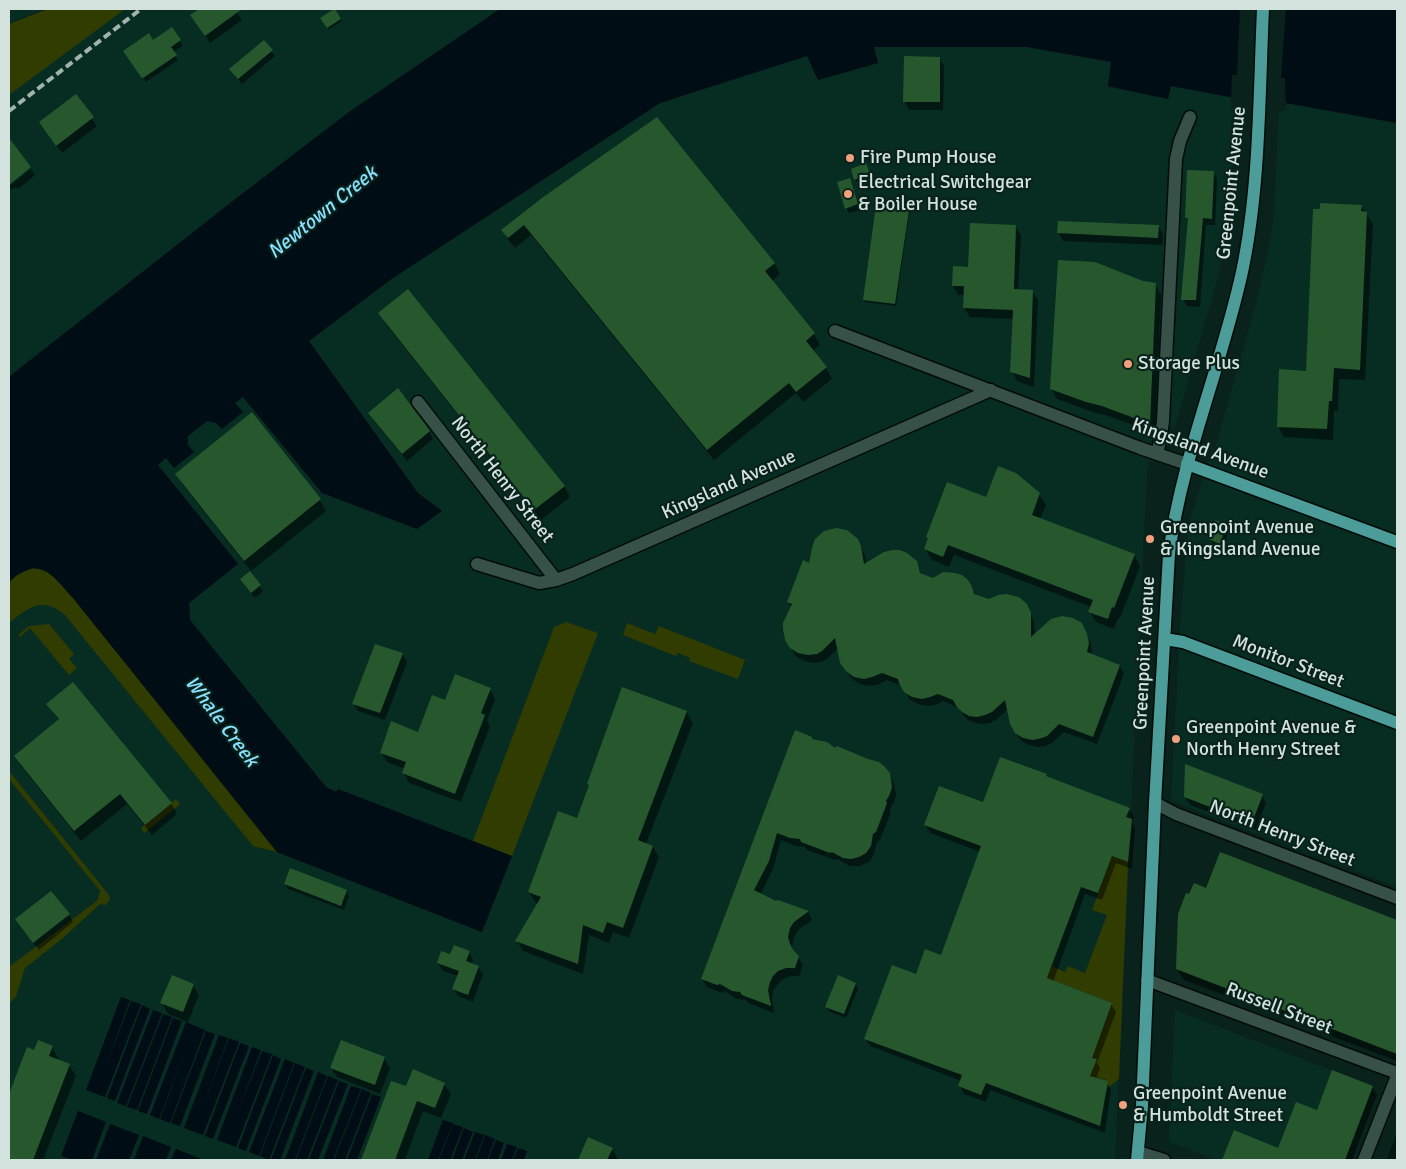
<!DOCTYPE html>
<html>
<head>
<meta charset="utf-8">
<style>
  body { margin:0 }
  #map { position:relative; width:1406px; height:1169px; overflow:hidden; background:#09231c; font-family:Signika,sans-serif }
  canvas { display:block }
  .frame { position:absolute; inset:0; border:10px solid #d3e2dd; pointer-events:none }
</style>
</head>
<body>
<div id="map">
<canvas width="1406" height="1169"></canvas>
<div class="frame"></div>
</div>
<script>
const context = document.querySelector('canvas').getContext('2d');
context.lineJoin = 'round';
function fill(path, color) {
  context.fillStyle = color;
  context.fill(path, 'evenodd');
}
function trace(path, color, width, dash) {
  context.strokeStyle = color;
  context.lineWidth = width;
  context.lineCap = dash ? 'butt' : 'round';
  context.setLineDash(dash || []);
  context.stroke(path);
}
function label(font, color, halo, rows, align = 'center') {
  context.font = font + ' Signika,sans-serif';
  context.lineWidth = 4.5;
  context.setLineDash([]);
  context.textBaseline = 'middle';
  context.strokeStyle = halo;
  context.fillStyle = color;
  for (const [text, x, y, turn = 0] of rows) {
    context.save();
    context.translate(x, y);
    context.rotate((+turn || 0) * Math.PI / 180);
    context.textAlign = isNaN(turn) ? turn : align;
    if (halo) context.strokeText(text, 0, 0);
    context.fillText(text, 0, 0);
    context.restore();
  }
}
fill(new Path2D(`
  M9 9H44L9 23Z
  M60 9H500L349 112 9 376V33Z
  M874 47H1027L1112 62 1108 87 1168 99 1170 86 1231 97V109H1235L1230 203 1221 263 1213 295 1175 427 1157 425 1147 472 1115 1160H9V582L33 568 277 852 482 932 338 790 337 792 326 787 190 620 189 603 238 563 157 465 166 458 174 468 194 452 188 446V436L207 420 217 423 221 429 242 411 235 403 243 397 322 493 442 510 418 493 308 341 393 278 660 103 807 55 818 80 877 63Z
  M1286 103 1397 123V887L1171 801 1179 641 1188 526 1206 468 1217 441 1257 300 1270 242 1274 213 1279 111H1286Z
  M1175 1010 1373 1086 1345 1160H1218L1169 1142Z
  M1397 1127V1160H1385Z`), '#072c22');
fill(new Path2D(`
  M48 9H125L9 95V24Z
  M33 568C54 571 60 583 73 598L277 852 253 846 65 615C42 596 29 607 9 623V582L15 576Z
  M566 622 598 633 512 856 473 841 554 627Z
  M627 623 655 634 659 626 745 660 738 679 689 661 690 658 678 653 676 656 623 635Z
  M49 624 74 654 69 659 77 668 69 675 30 628 20 637 18 635 29 626Z
  M9 771 109 895 110 899 106 905 100 904 63 938 25 968 16 996 9 1004V967L98 900 99 894 101 892 9 779Z
  M176 799 180 804 144 833 141 828Z
  M1112 856 1128 862 1119 1079 1106 1089 1107 1080 1090 1076 1096 1059 1092 1057 1112 1003 1047 978 1052 966 1065 972 1068 966 1085 973 1107 915 1092 910Z`), '#313d00');
fill(new Path2D(`
  M500 9H1397V123L1286 103 1235 98 1171 86 1168 99 1108 86 1111 62 1027 47H874L878 63 818 80 807 56 660 103 393 278 309 341 418 493 442 511 417 529 322 493 243 397 235 403 243 412 222 429 216 423 207 421 188 436V445L194 452 174 468 166 458 158 465 238 564 189 603 190 620 326 787 336 792 338 789 512 856 482 932 277 852 73 598C52 575 39 553 9 582V377L234 200 349 112Z
  M121 997 130 1000 102 1076 131 1001 141 1004 105 1097 86 1090Z
  M142 1005 150 1009 115 1101 107 1098Z
  M153 1010 162 1013 126 1106 117 1103Z
  M163 1014 172 1017 137 1110 127 1107Z
  M173 1018 182 1021 147 1114 138 1111Z
  M186 1022 205 1030 170 1123 160 1119 186 1050 159 1119 150 1115Z
  M206 1031 215 1034 180 1126 171 1123Z
  M219 1035 228 1038 200 1114 229 1038 239 1042 203 1135 184 1128Z
  M240 1043 249 1046 213 1139 205 1136Z
  M252 1047 261 1050 236 1117 262 1051 272 1054 236 1147 217 1140Z
  M273 1055 281 1059 246 1151 238 1148Z
  M285 1059 294 1063 259 1156 249 1152Z
  M295 1063 305 1067 269 1160 260 1156Z
  M306 1068 314 1071 280 1160H271Z
  M318 1072 327 1076 295 1160H285Z
  M328 1076 338 1080 307 1160H296Z
  M339 1081 348 1084 318 1160H309Z
  M351 1086 361 1089 333 1160H323Z
  M362 1089 371 1093 345 1160H334Z
  M372 1094 381 1097 357 1160H347Z
  M78 1111 106 1122 92 1160H73L61 1156Z
  M443 1120 453 1123 438 1160H428Z
  M110 1124 139 1135 129 1160H96Z
  M453 1124 463 1127 450 1160H439Z
  M464 1128 473 1132 462 1160H452Z
  M475 1132 484 1135 475 1160H464Z
  M485 1135 495 1139 487 1160H476Z
  M143 1136 171 1147 166 1160H134Z
  M496 1140 504 1143 498 1160H488Z
  M507 1144 517 1147 512 1160H501Z
  M518 1148 527 1151 524 1160H513Z
  M176 1149 204 1160H171Z`), '#000d14');
fill(new Path2D(`
  M1240 9H1286L1281 78H1285L1286 106 1231 100 1232 75H1237Z`), '#09231c');
fill(new Path2D(`
  M201 9H235L242 20 210 43 192 16Z
  M334 10 342 21 329 29 322 18Z
  M153 41H180L183 46 173 52 178 60 146 82 128 56Z
  M264 41 275 56 242 84 234 74Z
  M939 58 944 66 943 110H909L905 102Z
  M76 96 97 126 62 153 40 123Z
  M866 167 870 176 856 182 852 170Z
  M31 169 35 175 18 189 16 187 12 190 9 186Z
  M1213 172 1217 179 1215 225H1206L1200 307 1187 306 1183 299 1189 221 1186 217Z
  M849 180 860 210 849 213 846 208Z
  M543 199 774 263 780 274 771 282 814 334 820 345 812 351 826 368 832 379 803 402 796 393 714 460 531 235 515 248 509 241 503 230Z
  M1361 206 1373 224 1365 380 1339 379 1338 411H1334L1333 440 1284 437 1278 426 1307 372Z
  M908 211 909 213 896 306 865 302 864 299Z
  M1015 226 1021 235 1018 291H1032L1038 300 1034 387 1017 381 1012 372 1014 319 970 317 964 308 965 295H958L953 286Z
  M1158 226 1163 234 1162 245 1063 241 1059 233Z
  M1143 282 1155 284 1161 295 1155 433 1108 416 1093 412 1057 399 1051 388Z
  M380 314 564 486 570 497 541 520 386 324Z
  M370 413 429 431 433 439 407 461 374 421Z
  M252 414 320 500 326 511 251 571 183 485 176 474Z
  M1039 494 1046 505 1040 519 1134 555 1140 566 1120 618H1118L1114 629 1096 622 1090 612 1091 607 954 555 949 567 932 560 925 549 987 498Z
  M1226 525 1229 530 1223 548 1213 544 1210 539Z
  M857 540 865 555 866 564 916 562 922 575 933 579 971 587 976 596 1031 614 1034 622 1035 635 1081 624 1091 643 1092 655 1120 666 1124 674 1097 744 1064 732 1052 743 1046 746 1038 747 1029 745 1021 741 1013 727 1008 709 996 720 990 723 982 724 975 723 968 720 963 715 959 708 943 701 935 705 927 706 918 704 910 700 902 686 887 680 877 685 869 686 860 684 852 679 847 671 839 647 827 659 821 662 813 663 804 661 796 656 791 648 792 608 788 602 810 564Z
  M250 573 263 591 255 598 244 584Z
  M402 654 407 662 385 720 358 711 353 703Z
  M490 689 495 699 487 720 490 726 461 802 409 783 404 773 405 769 387 762 381 752 419 733 446 702Z
  M48 704 171 803 177 814 152 835 127 804 81 841 22 767 15 757 59 721Z
  M686 712 693 723 646 844 653 847 659 857 629 938 613 932 609 943 589 935 583 974 523 951 517 941 539 904 536 903 529 892 578 819Z
  M812 740 889 774 894 783 896 795 894 802 889 810 891 812 880 840 877 842 874 854 870 861 860 866H849L838 859 835 860 807 850 805 847 796 846 781 840 773 869 760 895 776 902 778 901 808 912 812 920 798 930 794 937 792 946 793 953 798 957 803 965 799 976H791L783 979 778 984 773 991 772 999 774 1013 748 1003 746 1000 737 999 725 991 722 993 707 987 702 979Z
  M1046 775 1047 778 1129 809 1134 817 1132 822 1135 829 1132 869 1116 863 1102 900 1085 894 1053 982 1111 1004 1116 1012 1097 1063 1100 1068 1096 1079 1107 1082 1111 1090 1105 1133 990 1090 986 1102 964 1094 960 1086 962 1081 870 1046 865 1038 917 975 942 957 981 852 930 833 926 825 984 804Z
  M1262 795 1266 803 1256 830 1190 805 1185 797Z
  M1221 853 1397 921V1061L1184 980 1177 969Z
  M285 884 346 891 349 896 344 910 288 889Z
  M69 915 73 922 39 950 21 927 17 920Z
  M469 952 473 960 472 964 478 967 483 974 473 1002 458 996 453 988 458 976 443 971 438 963 451 956Z
  M855 984 858 989 846 1018 830 1012 827 1007Z
  M193 985 199 995 188 1022 168 1014 162 1003Z
  M52 1047 58 1058 57 1060 69 1065 76 1076 43 1160H9V1097L27 1049 35 1052Z
  M384 1058 390 1068 380 1094 337 1077 331 1068Z
  M392 1082 406 1088 444 1084 451 1094 441 1118 423 1111 405 1160H363Z
  M1372 1087 1377 1095 1352 1160H1223L1235 1132 1279 1149 1317 1111Z
  M1397 1131V1160H1386Z
  M589 1139 612 1149 618 1159 617 1160H580Z`), '#0007');
fill(new Path2D(`
  M199 9H242L205 36 190 15Z
  M334 9H335L341 19 327 28 320 18Z
  M172 27 181 40 171 47 177 55 143 78 141 77 123 51 149 33 153 40Z
  M264 40 273 50 238 79 229 69Z
  M904 56 940 57V102H903Z
  M76 94 94 117 56 146 39 122Z
  M657 117 775 263 765 271 815 333 806 341 827 367 796 392 789 383 707 450 524 225 508 238 501 230 542 198Z
  M9 138 31 167 9 185Z
  M866 163 870 174 854 180 851 169Z
  M1187 170 1214 171 1212 219 1203 218 1196 300H1181L1188 218H1185Z
  M850 178 858 204 845 209 837 182Z
  M1320 203 1362 205 1361 211 1367 212 1360 370 1334 368 1332 401H1329L1327 429 1277 427 1279 369 1306 371 1313 209H1320Z
  M876 205 909 210 895 304 863 300Z
  M1058 221 1159 225 1158 238 1057 233Z
  M970 223 1016 225 1014 289 1033 290 1030 378 1010 372 1013 310 963 308 964 286H952L953 266 968 267Z
  M1058 260 1095 262 1143 281 1156 283 1150 424 1102 406 1086 402 1050 389Z
  M408 289 565 486 534 510 378 313Z
  M398 388 430 431 402 454 368 413Z
  M252 412 321 499 244 561 175 474Z
  M998 466 1016 473 1040 493 1032 515 1135 554 1114 608 1112 607 1108 619 1088 612 1093 600 948 545 943 557 924 549 928 538 926 537 947 482 986 497Z
  M1215 520 1227 524 1220 544 1208 539Z
  M836 528 847 530 858 539 861 546 864 564 884 552 892 550H900L907 553 917 561 920 573 933 578 943 572 955 573 962 575 968 580 972 587 974 594 989 599 998 595 1006 594 1019 597 1027 604 1031 613V637L1051 619 1062 616 1073 618 1082 623 1087 634 1089 643 1087 652 1120 665 1093 737 1059 724 1047 736 1042 738 1033 740 1023 738 1015 733 1010 724 1005 700 992 712 985 715 977 717 969 716 962 712 957 707 953 700 938 694 930 697 922 699 912 697 904 692 899 683 898 679 882 673 872 677 864 679 854 677 846 671 840 663 835 638 822 651 817 654 808 655 798 653 790 648 785 640 783 629V623L792 604 787 602 803 560 809 563 812 548 815 539 824 531Z
  M250 571 261 585 251 593 240 579Z
  M375 644 403 653 380 713 352 704Z
  M455 674 491 688 481 713 485 715 455 794 402 773 406 762 380 753 391 721 418 732 432 695 445 700Z
  M73 682 172 803 145 825 120 794 74 831 14 756 59 719 46 704Z
  M622 687 687 711 638 840 653 846 623 928 607 922 603 933 583 925 578 964 515 941 541 897 528 892 558 811 577 818 589 785 587 784Z
  M795 730 812 737V739L827 742 835 748 837 746 868 759 879 762 884 766 890 773 892 787 890 794 886 801 887 803 876 832 873 834 871 846 866 853 859 857 851 859 843 858 832 852 830 853 801 842 800 839 790 838 777 833 769 861 754 890 776 901 778 900 809 911 794 922 790 928 788 937 790 944 794 951 799 956 795 968H786L778 971 773 976 770 982 768 990 771 1006 742 995 740 992 732 991 720 984 717 985 701 979Z
  M1000 757 1047 774 1046 776 1130 808 1126 817 1132 819 1128 862 1112 856 1098 893 1081 887 1047 978 1112 1003 1092 1058 1097 1059 1090 1076 1108 1081 1100 1126 986 1083 981 1095 958 1086 962 1075 864 1039 892 965 916 974 925 949 941 955 981 846 924 825 939 786 983 802Z
  M1185 764 1263 794 1252 823 1184 797Z
  M1220 852 1397 920V1054L1176 969 1178 914 1186 893 1189 894 1194 883 1206 888Z
  M290 868 347 890 341 906 284 884Z
  M51 891 70 914 33 943 15 919Z
  M454 945 470 951 466 961 479 966 468 995 452 989 459 971 437 963 441 951 450 954Z
  M172 975 194 984 183 1012 160 1003Z
  M838 975 856 983 844 1014 825 1007Z
  M38 1040 53 1046 49 1056 70 1064 33 1160H9V1094L27 1047 34 1050Z
  M341 1040 385 1057 375 1085 330 1068Z
  M413 1069 445 1083 435 1108 417 1101 395 1160H361L391 1081 406 1086Z
  M1332 1070 1373 1086 1345 1160H1222L1234 1130 1278 1148 1296 1102 1317 1110Z
  M588 1137 613 1148 607 1160H578Z`), '#27582d');
const minor = new Path2D(`
  M835 331 1140 448 1187 464
  M418 402 556 580
  M1157 454 1161 436 1163 421 1176 159 1180 141 1190 117
  M477 564 539 583 556 580 573 574 991 390
  M1155 803 1176 814 1397 898
  M1147 980 1397 1073
  M1138 1152 1164 1160
  M1364 1160 1397 1076`);
const major = new Path2D(`
  M1187 464 1397 542
  M1165 639 1183 642 1397 723
  M1137 1160 1142 1106 1155 803 1169 554C1182 456 1221 368 1242 272 1260 187 1259 96 1263 9`);
trace(minor, '#000c07', 15);
trace(major, '#000c07', 15);
trace(minor, '#375148', 12);
trace(major, '#4c9c9a', 12);
trace(new Path2D(`
  M9 111 141 9`), '#a1b3ae', 4, [8, 4]);
for (const [x, y, r, color] of [
  [850,158,5,"#f2a17e"],
  [848,194,5,"#f2a17e"],
  [1128,364,5,"#f2a17e"],
  [1150,539,5,"#f2a17e"],
  [1176,739,5,"#f2a17e"],
  [1123,1105,5,"#f2a17e"]
]) {
  const dot = new Path2D();
  dot.arc(x, y, r, 0, 2 * Math.PI);
  context.fillStyle = color;
  context.fill(dot);
  trace(dot, '#09231c', 2);
}
label('19px', '#d3e2dd', '#09231c', [
  ["Fire Pump House",860,158],
  ["Electrical Switchgear",858,183],
  ["& Boiler House",858,205],
  ["Storage Plus",1138,364],
  ["Greenpoint Avenue",1160,528],
  ["& Kingsland Avenue",1160,550],
  ["Greenpoint Avenue &",1186,728],
  ["North Henry Street",1186,750],
  ["Greenpoint Avenue",1133,1094],
  ["& Humboldt Street",1133,1116]
], 'left');
label('19px', '#d3e2dd', '#09231c', [
  ["Greenpoint Avenue",1232,183,-84],
  ["Kingsland Avenue",1200,449,20],
  ["North Henry Street",502,480,52],
  ["Kingsland Avenue",729,485,-24],
  ["Greenpoint Avenue",1145,653,-87],
  ["Monitor Street",1288,662,21],
  ["North Henry Street",1282,834,21],
  ["Russell Street",1279,1009,21]
]);
label('italic 20px', '#89e0ff', '#09231c', [
  ["Newtown Creek",323,213,-39],
  ["Whale Creek",221,722,53]
]);
</script>
</body>
</html>
